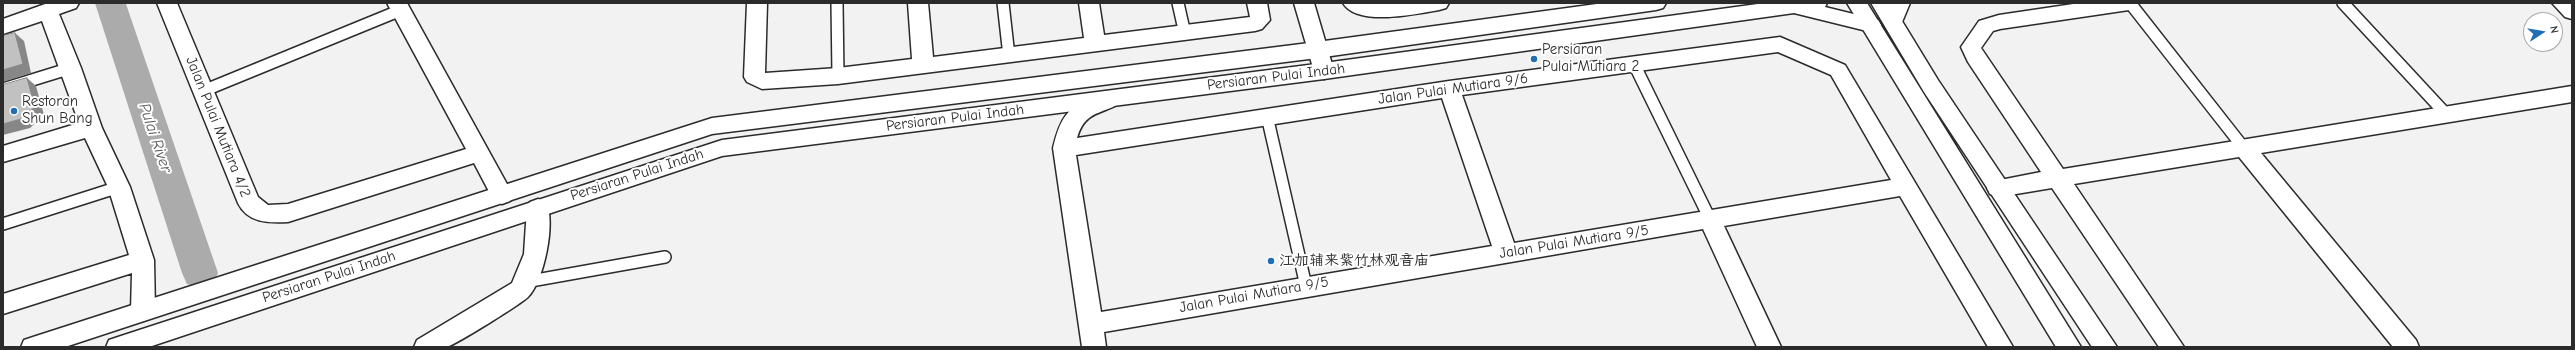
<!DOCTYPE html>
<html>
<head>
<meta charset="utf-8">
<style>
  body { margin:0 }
  #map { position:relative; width:2575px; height:350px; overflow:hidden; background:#f2f2f2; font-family:"Comic Neue",sans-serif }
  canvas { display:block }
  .frame { position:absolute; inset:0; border:4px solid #2b2b2b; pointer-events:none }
  .north { position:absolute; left:2523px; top:12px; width:40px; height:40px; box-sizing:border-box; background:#fff; border:1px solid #aaa; border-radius:50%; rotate:78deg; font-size:11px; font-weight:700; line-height:16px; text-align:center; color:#2b2b2b }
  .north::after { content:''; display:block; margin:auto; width:14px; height:18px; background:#1f6fb2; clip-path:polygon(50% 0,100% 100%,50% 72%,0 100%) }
</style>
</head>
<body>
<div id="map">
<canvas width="2575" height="350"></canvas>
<div class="frame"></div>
<div class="north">N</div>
</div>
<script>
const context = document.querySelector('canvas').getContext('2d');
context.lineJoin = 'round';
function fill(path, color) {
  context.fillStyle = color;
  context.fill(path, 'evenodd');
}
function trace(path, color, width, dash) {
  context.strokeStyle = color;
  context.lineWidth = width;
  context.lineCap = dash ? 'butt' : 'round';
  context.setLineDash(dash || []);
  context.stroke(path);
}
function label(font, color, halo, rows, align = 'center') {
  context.font = font + ' "Comic Neue","LXGW WenKai TC",sans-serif';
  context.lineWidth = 4;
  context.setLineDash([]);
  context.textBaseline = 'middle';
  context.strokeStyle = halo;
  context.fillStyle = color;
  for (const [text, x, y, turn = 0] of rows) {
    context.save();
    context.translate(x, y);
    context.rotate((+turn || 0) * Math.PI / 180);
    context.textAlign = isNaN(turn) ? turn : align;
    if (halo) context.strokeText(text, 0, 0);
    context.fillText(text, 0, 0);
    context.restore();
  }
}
fill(new Path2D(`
  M95 3 126 4 218 273 213 284 200 288 187 284 182 273Z`), '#ababab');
const service = new Path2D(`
  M837 3 838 76
  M1003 3 1009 56
  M1178 3 1185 34
  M2130 3 2243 147
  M2343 3 2445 113
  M1634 64 1710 219
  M3 89 71 68
  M203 91 401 10
  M1267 116 1306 286
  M3 224 119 187
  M525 282 665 257`);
const minor = new Path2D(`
  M48 3H79L76 8 59 14 81 68 102 128 130 187 154 260 155 311 151 318 143 321 135 318 131 311 132 273 3 314V294L129 255 108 187 85 138 3 162V146L79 123 42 21 3 34V19Z
  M157 3H177L258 197 268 205 288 204 466 149 387 3H407L513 195 510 201 502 204 494 201 474 163 288 222C268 223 248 223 238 203Z
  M747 3H767L765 73 838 68 912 59 908 3H928L933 57 1084 38 1079 3H1099L1104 35 1250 17 1247 3H1267L1270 20 1262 29 1255 31 838 84 762 89 747 82 744 77Z
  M1294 3H1314L1334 71 1331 76 1324 79 1317 76 1314 71Z
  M1343 3H1449L1446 8 1439 10C1416 14 1357 27 1343 3Z
  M2080 3H2139L2136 8 2129 10 2000 29 1993 31 1981 48 2063 169 2572 86V102L2261 153 2416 340 2419 347H2393L2239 157 2074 184 2184 347H2159L2052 188 1998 197 1990 194 1987 188 1990 182 2041 172 1968 62 1961 47 1979 21 1999 15Z
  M2552 3H2572V19L2565 17Z
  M1780 37 1845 65 2013 347H1988L1900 196 1724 226 1781 347H1757L1703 229 1104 332 1106 347H1082L1053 148C1060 119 1067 106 1096 96 1104 92 1110 90 1119 92L1123 98C1112 116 1086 105 1077 138L1449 81ZM1778 52 1831 75 1891 180 1514 243 1462 95ZM1442 98 1492 246 1101 312 1076 155Z
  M538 199 546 202C556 222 544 281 528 297 521 304 458 343 447 347 439 350 423 347 414 347L417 340 512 283 524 254 527 208 530 202Z`);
const tertiary = new Path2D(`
  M1847 3H1867L2081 347H2056Z
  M1871 3H1891L1938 80 2117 347H2092L1924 92Z`);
const secondary = new Path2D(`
  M1604 3H1666L1663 8 1656 10 1317 58 712 134 65 347H21L24 340 33 337 712 118 1317 42Z
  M1765 3H1827L1825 7 1878 20 1881 25 1878 30 1871 32 1794 13 1324 79 722 156 149 347H106L109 340 118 337 722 140 1324 63Z
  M1890 3H1910L1900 27 1893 29 1886 27 1883 22Z`);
trace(service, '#2b2b2b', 14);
trace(minor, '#2b2b2b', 3);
trace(tertiary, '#2b2b2b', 3);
trace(secondary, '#2b2b2b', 3);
trace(service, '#fff', 11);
fill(minor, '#fff');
fill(tertiary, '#fff');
fill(secondary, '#fff');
fill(new Path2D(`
  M15 33 24 41 31 73 3 82V70Z
  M27 78 36 86 44 115 30 128 3 135V124Z`), '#878787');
const building = new Path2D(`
  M15 33 23 64 3 70V36Z
  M27 78 35 107 21 119 3 124V85Z`);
fill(building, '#c1c1c1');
trace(building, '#878787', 1);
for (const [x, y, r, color] of [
  [1534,59,4,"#1f6fb2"],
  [14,111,4,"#1f6fb2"],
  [1271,261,4,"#1f6fb2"]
]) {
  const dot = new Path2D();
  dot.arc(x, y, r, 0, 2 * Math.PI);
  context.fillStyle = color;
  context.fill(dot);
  trace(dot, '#fff', 1.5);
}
label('15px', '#2b2b2b', '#fff', [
  ["Persiaran",1542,50],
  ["Pulai Mutiara 2",1542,67],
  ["Restoran",22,102],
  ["Shun Bang",22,119],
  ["江加辅来紫竹林观音庙",1279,261]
], 'left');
label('15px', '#2b2b2b', '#fff', [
  ["Persiaran Pulai Indah",1276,77,-7],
  ["Jalan Pulai Mutiara 9/6",1453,89,-8],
  ["Persiaran Pulai Indah",955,118,-7],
  ["Jalan Pulai Mutiara 4/2",218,127,68],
  ["Persiaran Pulai Indah",637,175,-18],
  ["Jalan Pulai Mutiara 9/5",1574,242,-9],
  ["Persiaran Pulai Indah",329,277,-18],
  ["Jalan Pulai Mutiara 9/5",1254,295,-10]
]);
label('italic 16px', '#585858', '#fff', [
  ["Pulai River",155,138,71]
]);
</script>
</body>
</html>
